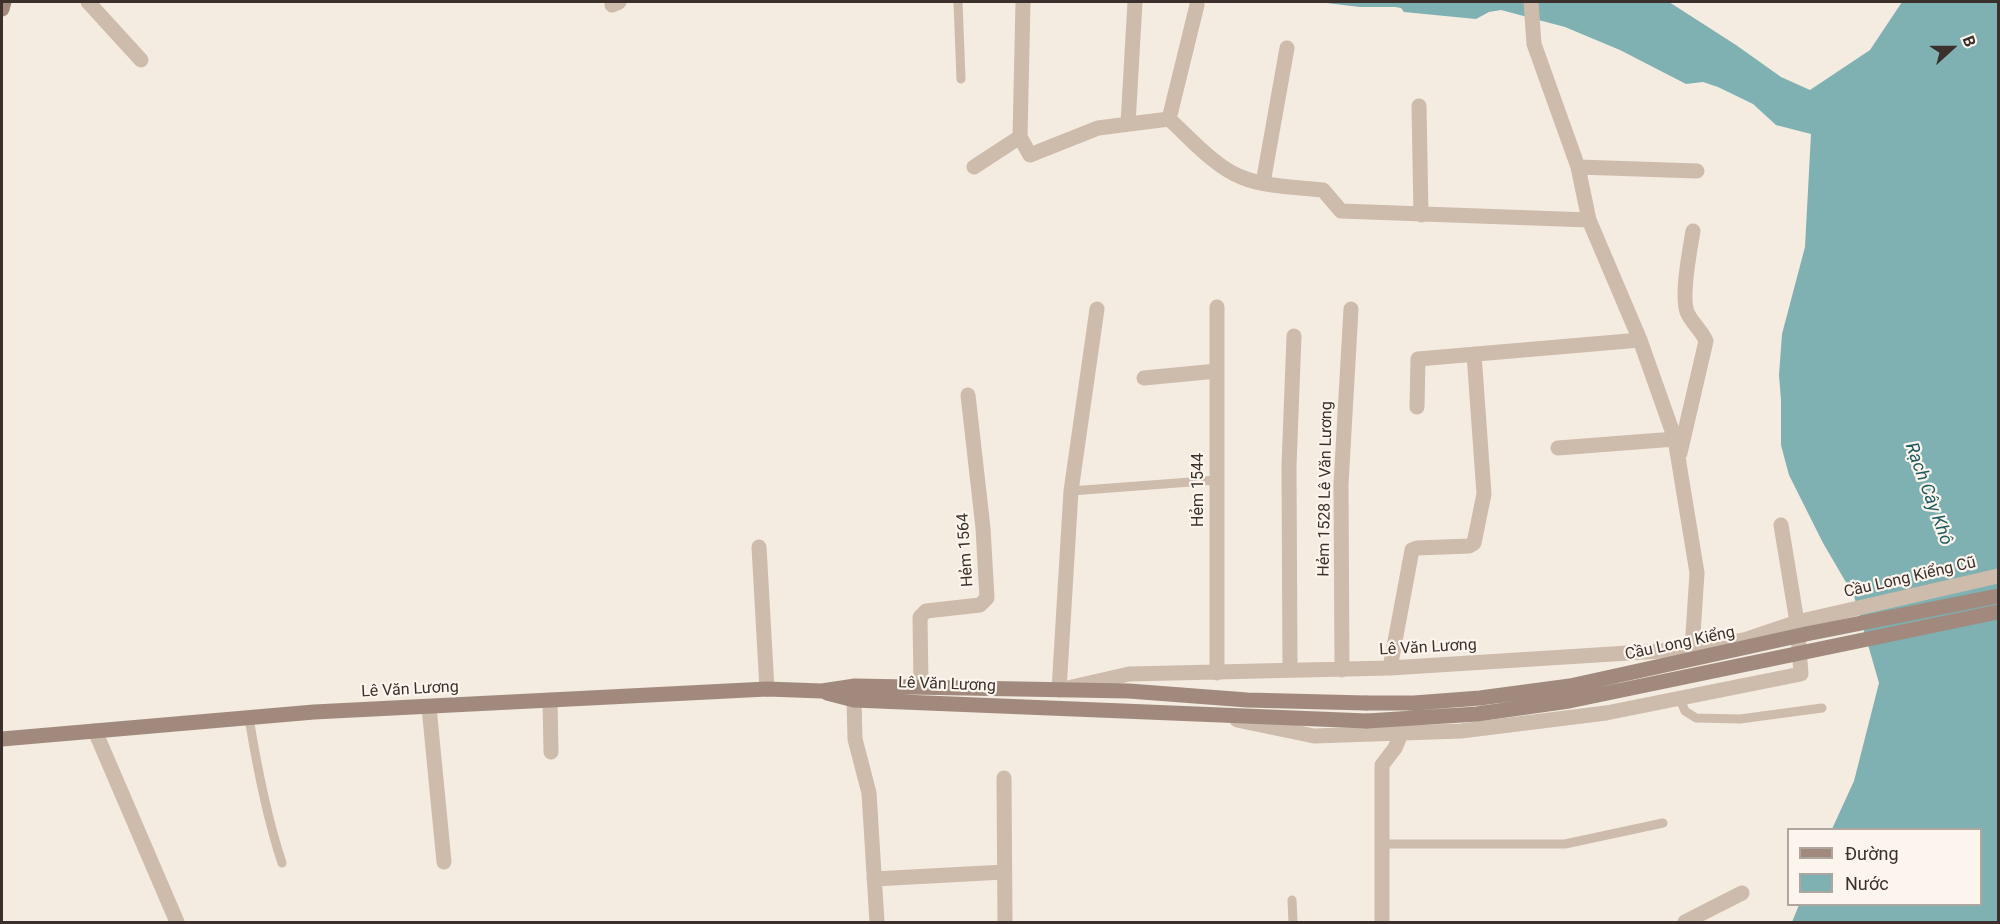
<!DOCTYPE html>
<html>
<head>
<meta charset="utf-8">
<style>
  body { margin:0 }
  #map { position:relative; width:2000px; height:924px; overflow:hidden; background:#f4ebe1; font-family:Roboto,sans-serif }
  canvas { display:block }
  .frame { position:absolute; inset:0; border:3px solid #3b302b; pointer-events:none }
  .legend { position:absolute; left:1787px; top:828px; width:195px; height:78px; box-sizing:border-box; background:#fbf5ee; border:2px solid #aea6a0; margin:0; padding:8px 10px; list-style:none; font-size:18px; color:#3b302b }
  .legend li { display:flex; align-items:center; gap:12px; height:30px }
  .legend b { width:30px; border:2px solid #aea6a0 }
  .north { position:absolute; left:1922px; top:18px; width:60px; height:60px; -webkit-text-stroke:4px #fbf5ee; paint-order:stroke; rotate:69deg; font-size:16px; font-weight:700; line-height:24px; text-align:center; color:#3b302b }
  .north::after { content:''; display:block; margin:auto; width:21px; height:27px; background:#3b302b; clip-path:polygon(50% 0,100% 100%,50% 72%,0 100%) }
</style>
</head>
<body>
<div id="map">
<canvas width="2000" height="924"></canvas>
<div class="frame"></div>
<ul class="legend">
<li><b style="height:8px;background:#a18a7d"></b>Đường</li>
<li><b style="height:16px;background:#7fb0b2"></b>Nước</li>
</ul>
<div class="north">B</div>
</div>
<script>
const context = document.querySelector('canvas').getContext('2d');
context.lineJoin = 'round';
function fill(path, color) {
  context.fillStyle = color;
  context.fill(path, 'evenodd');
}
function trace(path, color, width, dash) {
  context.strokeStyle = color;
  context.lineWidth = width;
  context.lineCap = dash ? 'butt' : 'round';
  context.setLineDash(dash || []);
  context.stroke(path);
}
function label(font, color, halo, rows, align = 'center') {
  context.font = font + ' Roboto,sans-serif';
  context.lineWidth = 4.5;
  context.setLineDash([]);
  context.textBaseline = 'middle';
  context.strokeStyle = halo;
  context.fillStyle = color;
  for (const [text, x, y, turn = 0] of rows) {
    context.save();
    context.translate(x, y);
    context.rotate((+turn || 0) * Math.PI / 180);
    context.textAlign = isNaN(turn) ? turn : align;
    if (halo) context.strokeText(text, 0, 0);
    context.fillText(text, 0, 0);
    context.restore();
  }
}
fill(new Path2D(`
  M1318 2H1669L1736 45 1781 77 1810 90 1870 50 1902 2H1998V922H1792L1799 905 1980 904V830L1832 829 1854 781 1879 683 1854 596 1823 543 1789 475 1781 445V400L1779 375 1782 334 1805 247 1811 134 1776 125 1753 104 1718 87 1703 82 1686 84 1620 50 1565 27 1501 10 1489 12 1476 19 1404 12 1401 8 1395 7H1360Z`), '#7fb0b2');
trace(new Path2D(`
  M958 2 961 79
  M1071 491 1217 480
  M1680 699 1685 711 1696 718 1740 719 1822 708
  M249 718C257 767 266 815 282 863
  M1382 844H1565L1663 823
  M1292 900 1293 922`), '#cdbbac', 9);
trace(new Path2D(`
  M88 2 141 60
  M1023 2 1020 137 1030 155 1098 128 1169 119C1189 137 1215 167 1241 177 1265 187 1296 187 1323 190L1341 211 1589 220
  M1531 2 1534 44 1578 167 1589 220 1640 340 1675 439 1697 573 1692 649
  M612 5 619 2
  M1419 106 1421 215
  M1169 119 1197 5
  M1128 124 1135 2
  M974 167 1020 137
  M1578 167 1697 171
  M1263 183 1287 48
  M1097 309 1071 491 1059 690 1129 674 1390 668 1692 649 1744 640 1797 622 1998 576
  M1144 378 1217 371
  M1417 407 1418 359 1640 340
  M1558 448 1675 439
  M1680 453 1706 341C1702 331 1693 324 1688 314 1680 300 1690 249 1693 231
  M759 547 767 689
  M1390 668 1412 550 1417 548 1469 546 1474 543 1484 494 1474 354
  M1290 670 1289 466 1294 336
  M1342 670 1341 484 1351 309
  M1217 673V307
  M921 686 920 617 926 611 980 605 987 598 983 528 968 395
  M550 700 551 752
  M854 700 855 739 869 793 877 922
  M429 707 444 862
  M1237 720 1314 736 1461 731 1606 713 1801 674 1797 622 1781 525
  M95 731 177 922
  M1004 778 1005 922
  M874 879 1004 872
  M1382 922V765L1395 748 1401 734
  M1685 922 1742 893`), '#cdbbac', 15);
trace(new Path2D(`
  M2 9 4 2
  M827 693 854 700 1367 721
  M2 739 314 712 767 689 822 691 855 686 1129 691 1247 700 1366 703`), '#a18a7d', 15);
trace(new Path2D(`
  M1366 703H1414L1480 698 1570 686 1806 634 1998 596
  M1367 721 1477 714 1569 701 1998 612`), '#a18a7d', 15);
label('16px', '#3b302b', '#fbf5ee', [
  ["Hẻm 1528 Lê Văn Lương",1326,489,-89],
  ["Hẻm 1544",1199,490,-90],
  ["Hẻm 1564",966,550,-94],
  ["Cầu Long Kiểng Cũ",1910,578,-13],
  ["Cầu Long Kiểng",1680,644,-12],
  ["Lê Văn Lương",1428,648,-3],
  ["Lê Văn Lương",947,685,2],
  ["Lê Văn Lương",410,690,-3]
]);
label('italic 18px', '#1f5a5e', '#fbf5ee', [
  ["Rạch Cây Khô",1928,494,70]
]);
</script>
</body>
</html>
